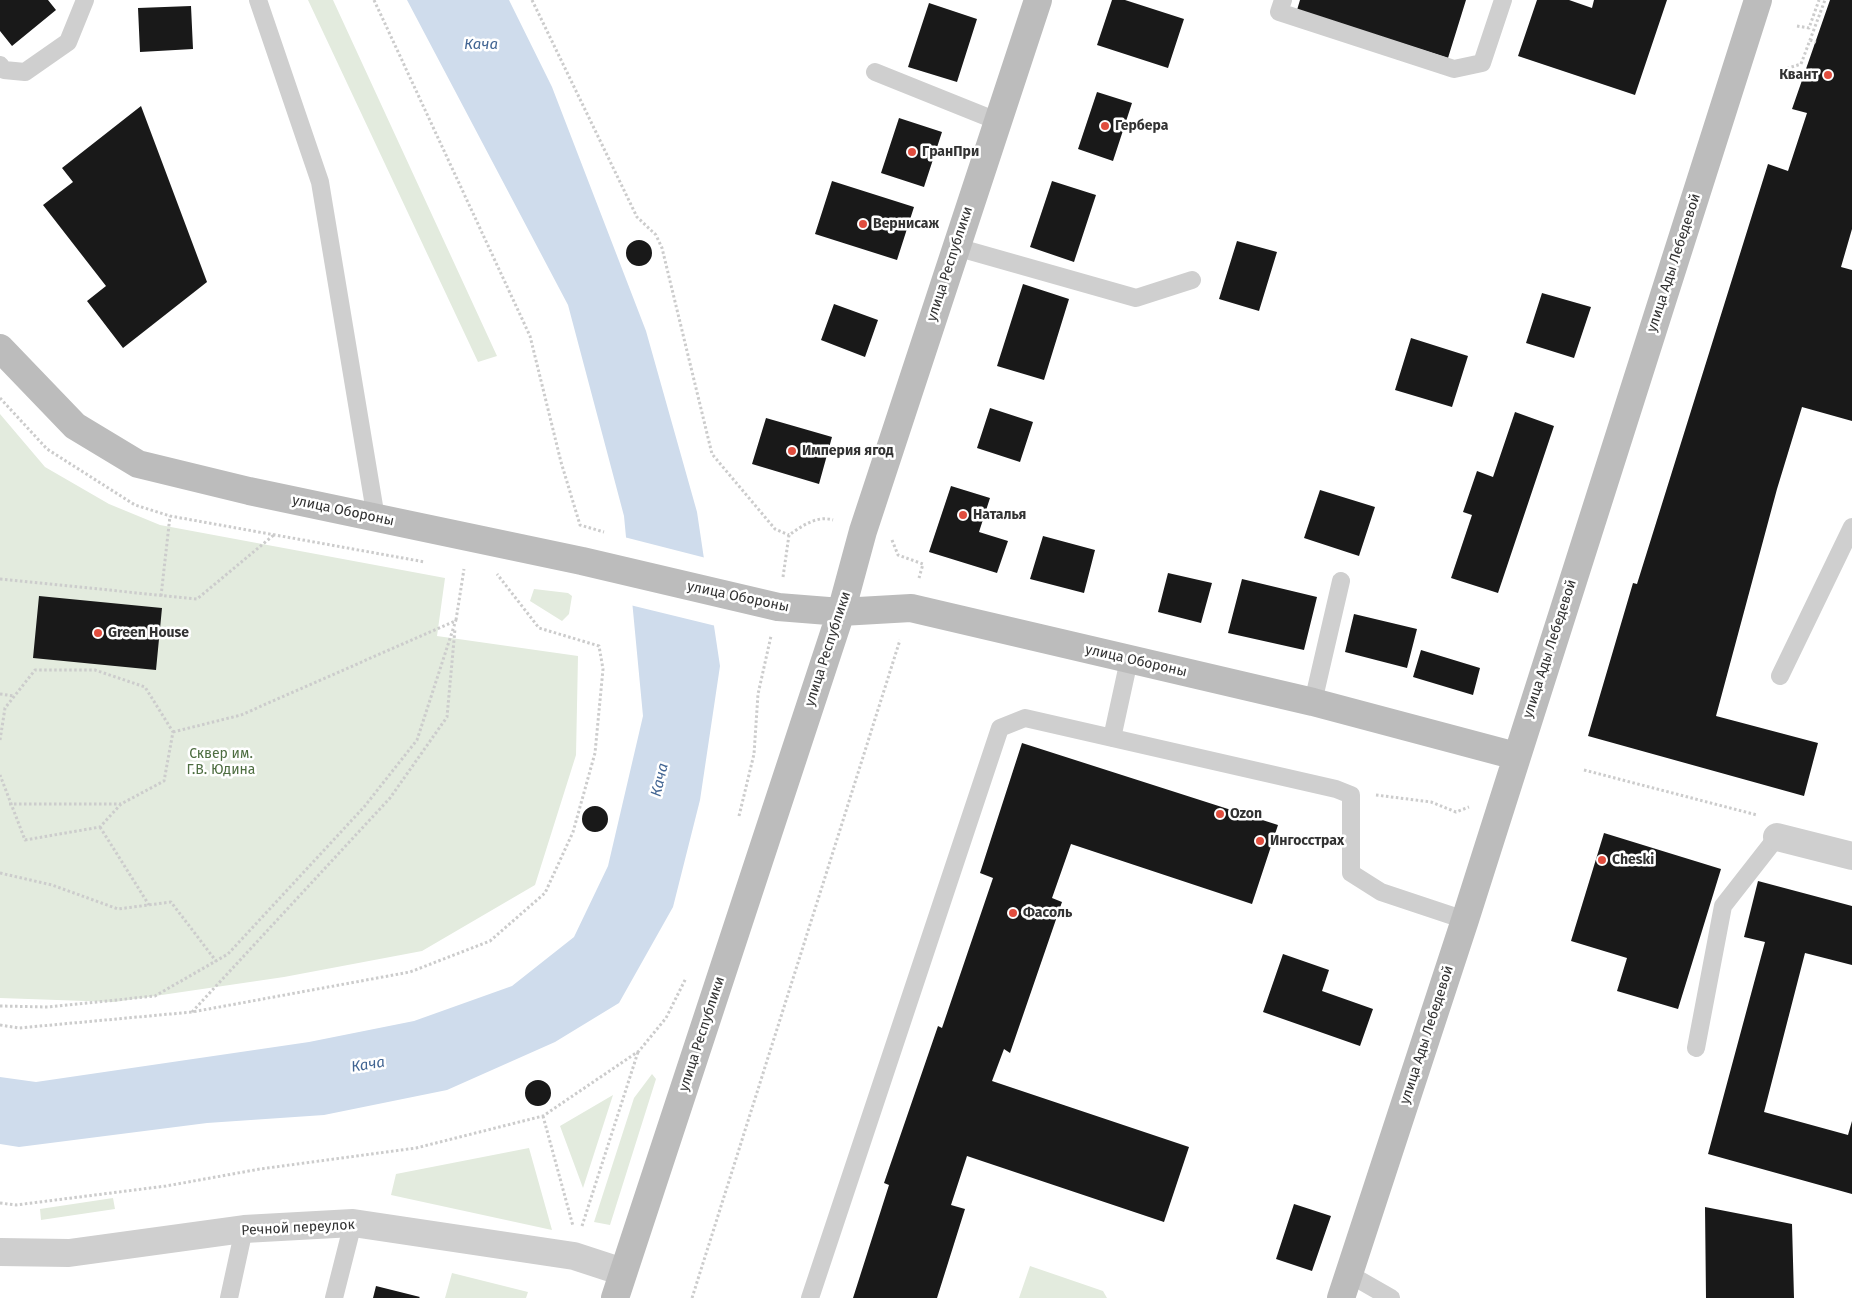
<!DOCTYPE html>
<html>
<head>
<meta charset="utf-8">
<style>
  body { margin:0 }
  canvas { display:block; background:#fff }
</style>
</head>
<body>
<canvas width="1852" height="1298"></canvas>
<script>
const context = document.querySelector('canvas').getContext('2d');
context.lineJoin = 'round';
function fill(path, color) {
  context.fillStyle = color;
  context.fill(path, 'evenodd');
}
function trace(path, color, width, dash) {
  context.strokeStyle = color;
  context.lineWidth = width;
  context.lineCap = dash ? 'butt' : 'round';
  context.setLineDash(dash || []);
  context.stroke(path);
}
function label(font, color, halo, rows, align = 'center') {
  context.font = font + ' "Fira Sans",sans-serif';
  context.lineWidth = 5;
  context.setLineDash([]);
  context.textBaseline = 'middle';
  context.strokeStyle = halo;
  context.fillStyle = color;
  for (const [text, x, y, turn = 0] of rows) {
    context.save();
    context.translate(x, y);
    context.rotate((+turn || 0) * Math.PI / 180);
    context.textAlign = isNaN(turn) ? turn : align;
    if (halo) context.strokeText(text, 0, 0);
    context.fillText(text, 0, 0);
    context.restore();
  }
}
fill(new Path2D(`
  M308 0H333L497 356 478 362Z
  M0 414 45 467 109 504 160 525 445 578 437 636 578 656 576 755 535 885 422 951 284 977 114 1002 0 998Z
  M534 589 568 593 572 596 569 614 562 621 530 601Z
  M652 1074 656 1079 610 1225 594 1222 634 1098Z
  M613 1095 583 1188 560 1126Z
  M529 1148 552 1230 391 1195 396 1174Z
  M113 1198 115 1209 41 1220 40 1209Z
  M1030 1266 1103 1291 1107 1298H1019Z
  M452 1273 528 1292 526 1298H445Z`), '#e3ebde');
fill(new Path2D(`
  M407 0H509L552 87 646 331 697 512 720 666 700 800 673 907 619 1003 555 1042 447 1090 324 1115 207 1123 19 1147 0 1144V1077L36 1082 309 1042 414 1021 512 986 574 937 608 866 643 716 624 516 568 305Z`), '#cfdcec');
fill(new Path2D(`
  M624 537 706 558 716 626 630 605Z`), '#fff');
fill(new Path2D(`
  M0 0H48L56 10 12 46 0 31Z
  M1112 0H1125L1184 19 1168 68 1097 45Z
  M1300 0H1466L1448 58 1297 10Z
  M1537 0H1569L1592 8 1594 0H1667L1635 95 1518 56Z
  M1830 0H1852V229L1841 267 1852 270V421L1802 407 1777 489 1716 716 1818 743 1804 796 1588 736 1633 583 1637 584 1768 164 1788 171 1807 113 1792 109Z
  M929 3 977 19 957 82 908 67Z
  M191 6 193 49 140 52 138 8Z
  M1097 92 1132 103 1113 161 1078 149Z
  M141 106 207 282 123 348 87 301 106 286 43 205 73 182 62 168Z
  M899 118 942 132 924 187 881 173Z
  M832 181 914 207 897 260 815 234Z
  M1052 181 1096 195 1074 262 1030 247Z
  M626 253a13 13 0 1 1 26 0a13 13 0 1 1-26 0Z
  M1237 241 1277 252 1259 311 1219 299Z
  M1023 284 1069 299 1044 380 997 366Z
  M1542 293 1591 307 1574 358 1526 343Z
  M834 304 878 320 865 357 821 340Z
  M1411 338 1468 356 1452 407 1395 390Z
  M990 408 1033 422 1020 462 977 448Z
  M1515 412 1554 426 1498 593 1451 578 1472 515 1463 512 1477 471 1493 477Z
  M766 418 832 437 819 484 752 464Z
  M951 486 990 498 979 532 1008 541 997 573 929 552Z
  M1320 490 1375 507 1359 556 1304 538Z
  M1043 536 1095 550 1084 593 1030 579Z
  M1168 573 1212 583 1201 623 1158 612Z
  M1242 579 1317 597 1304 650 1228 633Z
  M39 596 162 608 156 670 33 658Z
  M1354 614 1417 629 1407 668 1345 652Z
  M1421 650 1480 668 1473 695 1413 677Z
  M1022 743 1278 825 1252 904 1071 844 1052 898 1062 902 1010 1053 1004 1049 992 1081 1189 1147 1164 1222 967 1156 951 1205 965 1209 937 1298H853L889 1185 884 1183 938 1026 942 1028 993 878 980 873Z
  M582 819a13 13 0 1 1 26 0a13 13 0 1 1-26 0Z
  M1604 833 1721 869 1678 1009 1617 991 1627 958 1571 941Z
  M1758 881 1852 906V965L1805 953 1764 1112 1848 1135 1852 1121V1194L1708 1154 1765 942 1744 937Z
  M1283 954 1329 970 1322 991 1373 1009 1360 1046 1263 1012Z
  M525 1093a13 13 0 1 1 26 0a13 13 0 1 1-26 0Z
  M1294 1204 1331 1216 1312 1271 1276 1259Z
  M1705 1207 1792 1224 1794 1298H1706Z
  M376 1286 420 1297 419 1298H373Z`), '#191919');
trace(new Path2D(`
  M374 0 530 336 561 462 580 525 604 532
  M532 0 637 217 656 235 662 248 712 454 775 529 789 535
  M1797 26 1809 28 1819 0
  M1810 40 1816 42
  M1782 70 1801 64 1825 0
  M0 398 47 449 135 505 170 516 425 562
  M892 540 898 555 923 564 919 578
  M783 577 789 535C802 526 817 515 833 520
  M0 579 197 599 275 534
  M161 596 170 516
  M456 620 464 569
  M0 694 14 696
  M173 732 241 715 455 621
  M0 740 5 708 35 670H95L145 687 173 732 164 781 121 804 100 827 25 840 0 775
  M1584 770 1757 815
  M1376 795 1431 802 1456 812 1469 807
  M9 804H121
  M739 816 754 754 758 694 771 636
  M100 827 149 905
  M0 873 52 885 118 909 171 902 216 961
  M0 1006 48 1007 155 996 228 954 364 807 417 740 456 620
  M192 1012 390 798 447 717 455 629
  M0 1025 19 1028 192 1012 410 972 490 941 545 893 573 832 595 753 603 669 599 646 539 628 497 574
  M543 1116 573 1226
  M0 1203 16 1205 166 1186 260 1169 416 1148 543 1116 639 1051 666 1018 686 978
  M582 1226 638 1052
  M692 1298 900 640`), '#ccc', 3, [2.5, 2.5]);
trace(new Path2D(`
  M258 0 320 182 376 518
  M1283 0 1279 12 1454 69 1482 63 1503 0
  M0 65 4 70 25 72 68 42 85 0
  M875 72 997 121
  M956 247 1136 298 1192 280
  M1780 676 1852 527
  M1313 702 1341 581
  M1112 738 1129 660
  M1696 1048 1723 906 1777 837
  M1349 1274 1391 1298
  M229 1298 244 1229
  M334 1298 353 1223
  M810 1298 1000 728 1025 718 1336 789 1351 795V873L1381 892 1465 920`), '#cfcfcf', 18);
trace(new Path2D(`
  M1777 837 1852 856
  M0 1252 69 1253 244 1229 353 1223 574 1256 623 1272`), '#cfcfcf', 28);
trace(new Path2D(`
  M0 348 75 426 138 464 249 491 582 561 778 607 841 612 911 608 1313 702 1516 756
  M615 1298 841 612 863 531 1038 0
  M1341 1298 1465 920 1758 0`), '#bcbcbc', 28);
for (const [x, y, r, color] of [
  [1828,75,5,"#e04d3e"],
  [1105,126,5,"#e04d3e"],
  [912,152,5,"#e04d3e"],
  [863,224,5,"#e04d3e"],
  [792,451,5,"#e04d3e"],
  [963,515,5,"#e04d3e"],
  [98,633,5,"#e04d3e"],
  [1220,814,5,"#e04d3e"],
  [1260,841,5,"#e04d3e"],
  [1602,860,5,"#e04d3e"],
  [1013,913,5,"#e04d3e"]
]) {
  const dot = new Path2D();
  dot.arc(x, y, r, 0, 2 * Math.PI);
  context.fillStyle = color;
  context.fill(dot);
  trace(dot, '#fff', 2);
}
label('bold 14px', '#323232', '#fff', [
  ["Квант",1818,75,"right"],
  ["Гербера",1115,126],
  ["ГранПри",922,152],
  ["Вернисаж",873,224],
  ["Империя ягод",802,451],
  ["Наталья",973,515],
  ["Green House",108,633],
  ["Ozon",1230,814],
  ["Ингосстрах",1270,841],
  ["Cheski",1612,860],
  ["Фасоль",1023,913]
], 'left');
label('14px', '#323232', '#fff', [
  ["улица Ады Лебедевой",1674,263,-72],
  ["улица Республики",950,264,-72],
  ["улица Обороны",343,511,12],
  ["улица Обороны",738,597,12],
  ["улица Республики",828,649,-72],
  ["улица Ады Лебедевой",1550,649,-72],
  ["улица Обороны",1136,661,13],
  ["улица Республики",702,1034,-72],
  ["улица Ады Лебедевой",1427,1035,-72],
  ["Речной переулок",298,1228,-3]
]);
label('14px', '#4d6d40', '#fff', [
  ["Сквер им.",221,754],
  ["Г.В. Юдина",221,770]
]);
label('italic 15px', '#426593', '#fff', [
  ["Кача",481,45],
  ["Кача",660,780,-77],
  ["Кача",368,1065,-9]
]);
</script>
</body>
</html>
